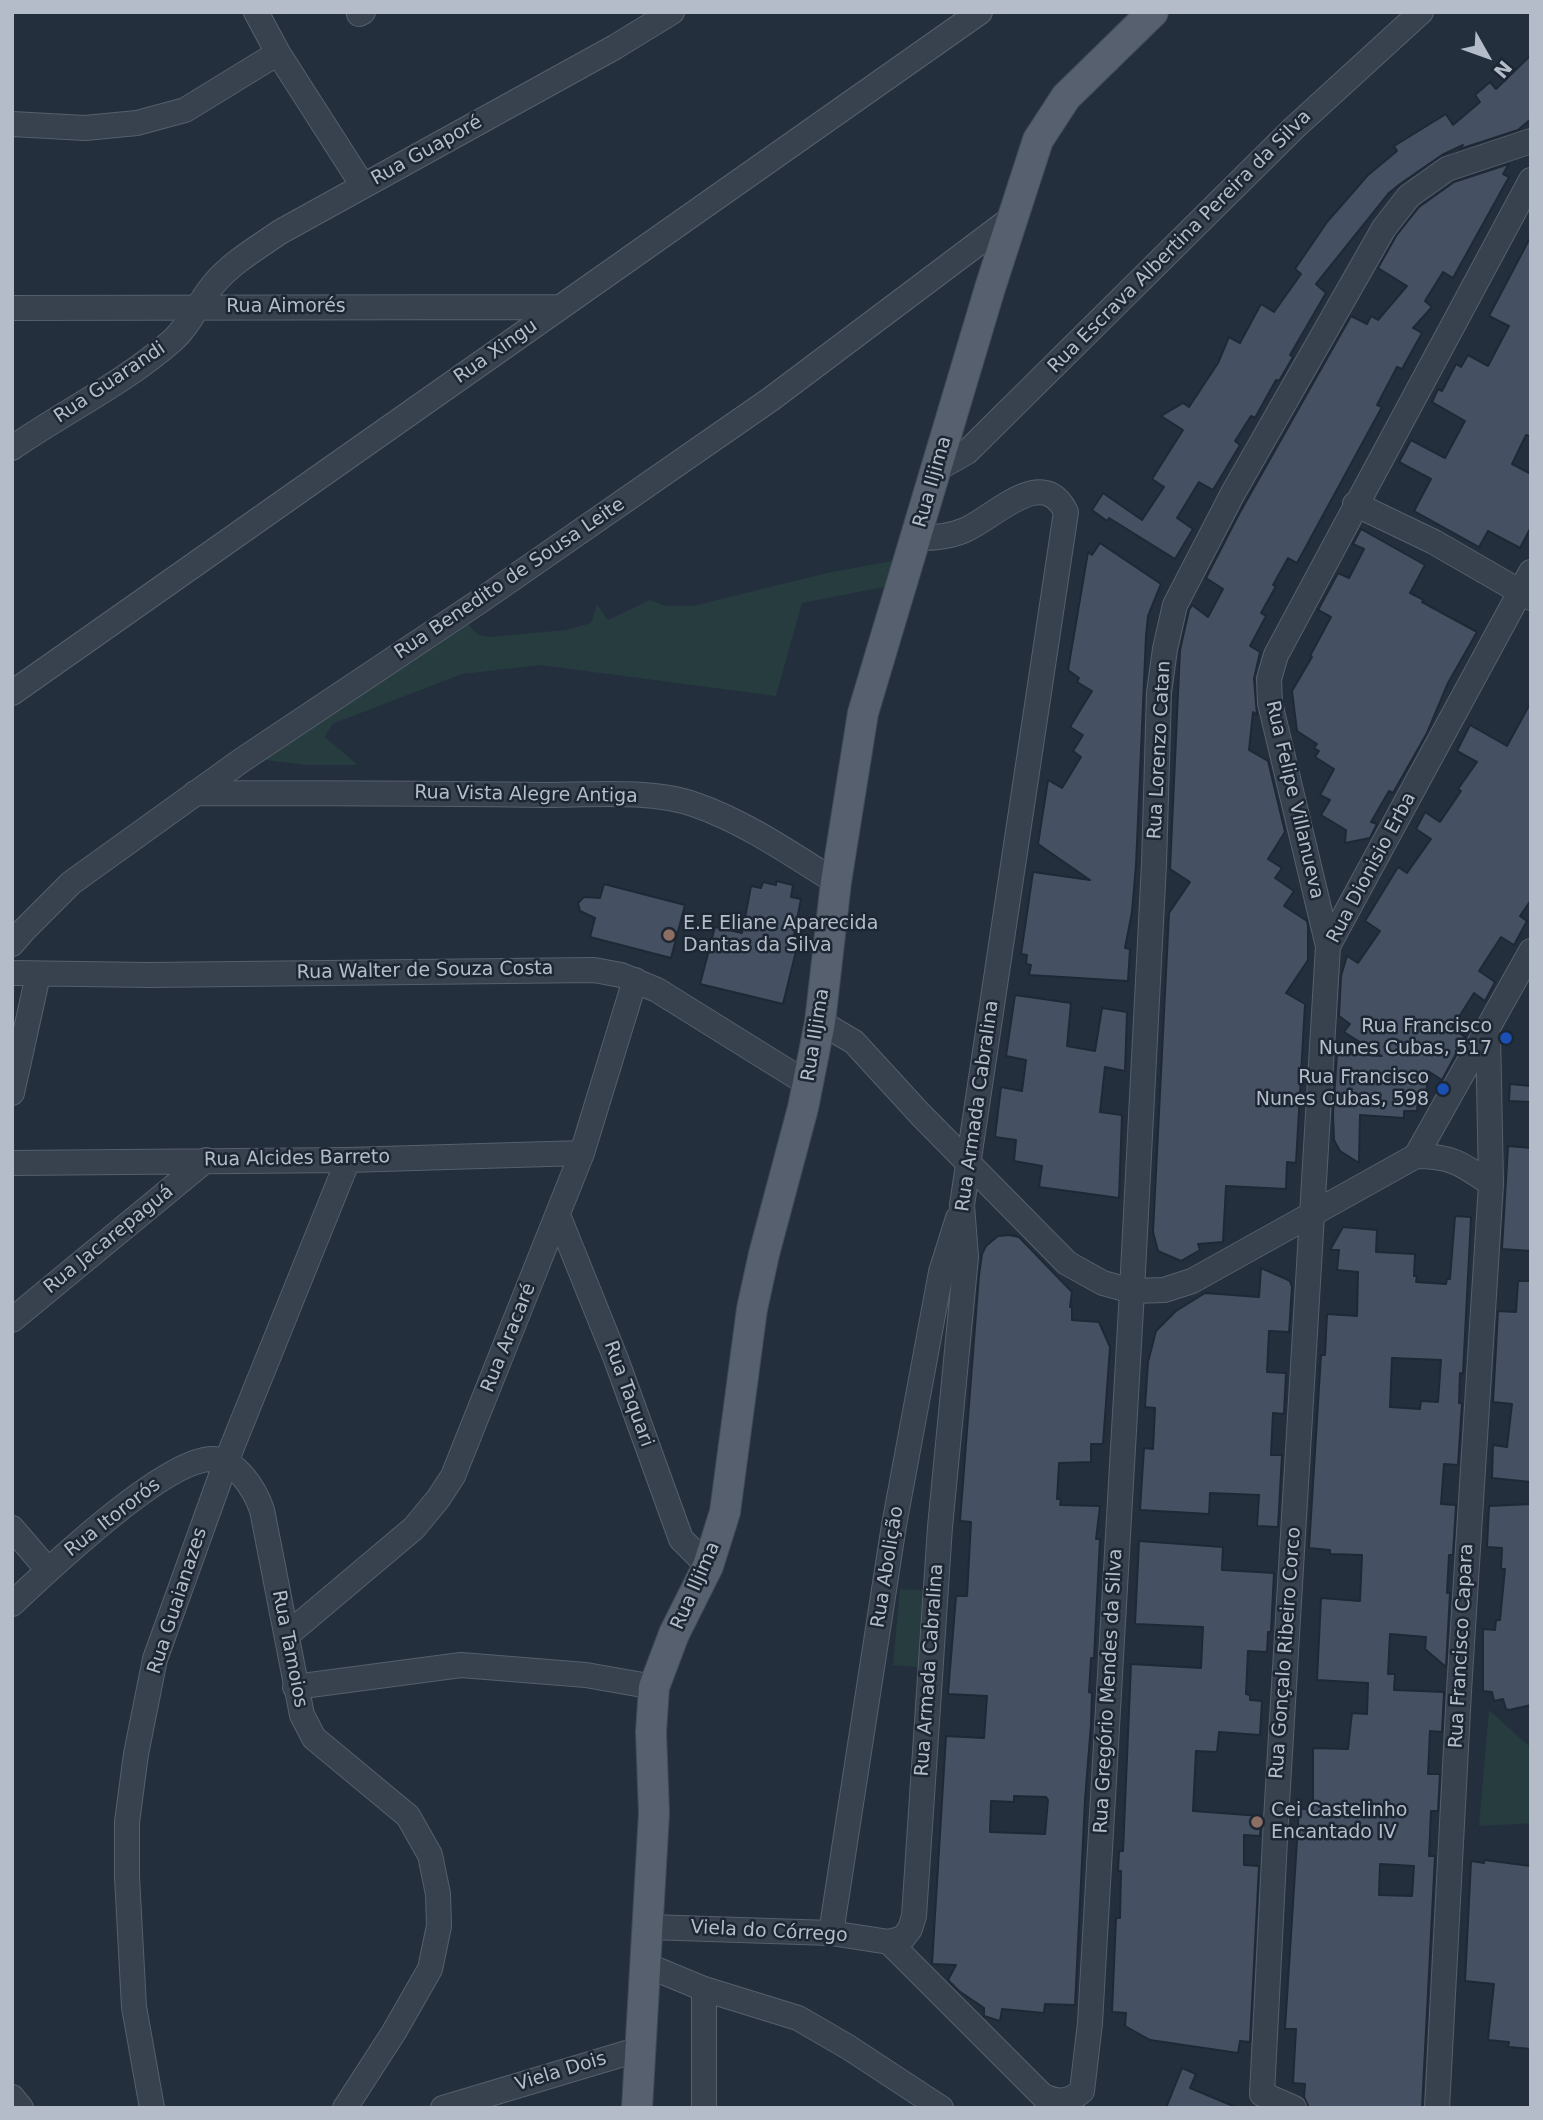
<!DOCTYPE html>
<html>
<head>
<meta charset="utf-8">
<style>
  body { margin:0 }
  #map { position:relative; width:1543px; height:2120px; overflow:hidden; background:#242f3e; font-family:"DejaVu Sans",sans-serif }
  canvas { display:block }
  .frame { position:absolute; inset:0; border:14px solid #b4bcc9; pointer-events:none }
  .north { position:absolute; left:1452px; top:21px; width:70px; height:70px; -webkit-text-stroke:5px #1d2633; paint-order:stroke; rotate:130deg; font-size:19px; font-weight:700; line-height:28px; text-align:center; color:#b4bcc9 }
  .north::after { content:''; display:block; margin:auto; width:24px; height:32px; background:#b4bcc9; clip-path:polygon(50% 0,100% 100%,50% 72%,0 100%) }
</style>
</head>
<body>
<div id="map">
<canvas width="1543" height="2120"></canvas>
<div class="frame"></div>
<div class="north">N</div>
</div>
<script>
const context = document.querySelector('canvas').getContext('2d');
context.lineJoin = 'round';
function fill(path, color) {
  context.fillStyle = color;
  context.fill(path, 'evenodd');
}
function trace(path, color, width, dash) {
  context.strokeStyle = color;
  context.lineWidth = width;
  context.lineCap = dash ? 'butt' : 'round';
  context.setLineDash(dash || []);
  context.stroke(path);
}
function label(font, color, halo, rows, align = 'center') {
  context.font = font + ' "DejaVu Sans",sans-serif';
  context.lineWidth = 5;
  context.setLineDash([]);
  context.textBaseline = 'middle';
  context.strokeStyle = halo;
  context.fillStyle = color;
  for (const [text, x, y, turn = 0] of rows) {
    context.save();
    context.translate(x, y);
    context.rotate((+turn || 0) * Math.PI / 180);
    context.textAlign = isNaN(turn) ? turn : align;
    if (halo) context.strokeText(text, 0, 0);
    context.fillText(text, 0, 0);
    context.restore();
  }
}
fill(new Path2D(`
  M897 560 889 586 802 603 776 696 540 665 462 674 332 724 325 737 358 765H306L265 760 466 622 478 635 490 637 566 630 591 623 597 605 608 620 650 600 665 606H693L827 573Z
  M900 1589 930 1591 924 1668 893 1665Z
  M1489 1710 1531 1748V1823L1479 1826Z`), '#263c3f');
const building = new Path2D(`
  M1531 55V119L1518 130 1460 149 1463 145 1442 155 1400 184 1389 193 1316 284 1326 293 1290 355 1293 357 1279 381 1276 380 1255 418 1251 416 1235 441 1240 445 1213 490 1199 482 1177 518 1193 529 1175 559 1109 518 1107 521 1092 510 1103 493 1142 520 1164 487 1152 479 1183 430 1161 416 1183 403 1189 407 1218 363 1229 337 1240 343 1261 304 1274 312 1301 274 1295 269 1327 222 1368 175 1397 151 1394 146 1446 114 1453 125 1480 102 1475 95 1490 82 1496 89Z
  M1509 164 1503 174 1509 177 1453 278 1443 272 1425 301 1432 307 1413 328 1422 333 1402 369 1397 367 1377 405 1382 407 1297 563 1288 558 1273 585 1276 586 1261 613 1266 616 1250 646 1260 652 1254 679 1257 715 1253 712 1249 750 1268 761 1285 832 1268 859 1282 868 1275 878 1294 891 1284 906 1307 921 1308 926V960L1286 993 1305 1004 1296 1163 1287 1162 1286 1189 1226 1186 1223 1242 1198 1244 1200 1250 1181 1261 1158 1251 1153 1232 1169 913 1190 882 1170 869 1180 650 1189 610 1192 605 1208 617 1223 589 1206 578 1239 514 1351 316 1367 324 1371 316 1378 320 1407 286 1378 268 1396 236 1419 207 1454 182Z
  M1531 236V437L1526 435 1512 464 1531 474V527L1520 548 1488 531 1479 547 1414 511 1431 479 1399 462 1411 440 1445 458 1465 421 1432 402 1438 389 1442 391 1456 364 1461 367 1468 355 1488 366 1509 326 1489 316Z
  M1361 529 1425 565 1410 593 1424 600 1422 602 1477 632 1448 683 1427 733 1393 793 1389 791 1371 822 1377 824 1370 838 1345 843 1346 830 1321 815 1330 800 1320 795 1334 769 1315 757 1319 751 1314 748 1317 744 1297 731 1292 691 1312 657 1310 656 1331 617 1318 610 1338 573 1349 578 1364 549 1353 544Z
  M1100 543 1161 584 1148 616 1146 636 1136 865 1132 912 1125 948 1130 949 1128 981 1029 975 1031 965 1026 964 1027 955 1021 954 1033 872 1090 880 1038 844 1048 780 1062 788 1081 757 1073 751 1083 735 1070 727 1092 691 1077 682 1079 678 1068 670 1088 552 1092 555Z
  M1531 702V900L1520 916 1527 921 1514 945 1501 937 1479 971 1495 982 1485 1001 1474 993 1452 1028 1465 1037 1442 1080 1428 1071 1426 1099 1418 1098 1417 1111H1404V1118L1360 1115 1359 1163 1340 1151 1334 1140 1333 1114 1337 1053 1382 1056 1344 1032 1350 1024 1339 1016 1341 976 1347 956 1358 963 1380 931 1365 921 1398 867 1407 873 1431 839 1416 829 1425 812 1440 822 1461 791 1458 789 1477 762 1457 751 1470 725 1507 746Z
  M776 881 793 885 791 897 801 899 792 946 797 947 783 1004 700 984 715 927 742 933 751 886 761 888 763 882 776 885Z
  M604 884 685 905 671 958 590 937 595 918 580 911 578 903 584 897 600 898Z
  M1015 995 1071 1003 1067 1046 1095 1051 1102 1008 1127 1012 1125 1071 1105 1067 1100 1112 1122 1115 1119 1198 1039 1187 1042 1166 1014 1161 1016 1140 995 1137 1001 1087 1022 1091 1026 1060 1006 1056Z
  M1510 1084 1531 1086V1102L1509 1101Z
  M1508 1146 1531 1148V1251L1502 1249Z
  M1455 1216 1471 1217 1463 1374 1460 1373 1459 1403H1462L1458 1465 1444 1464 1441 1504 1456 1505 1453 1555H1449L1447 1593H1450L1446 1667 1425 1649 1426 1637 1390 1634 1388 1674H1395L1394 1690 1444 1692 1442 1732 1430 1731 1428 1774H1440L1438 1811H1431L1429 1856H1435L1422 2108H1309L1304 2097 1305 2084 1293 2083 1296 2029H1285L1299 1809H1313V1748L1348 1749 1352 1713 1367 1714 1368 1683 1317 1680 1321 1598 1360 1601 1362 1555 1330 1554V1550L1309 1548 1321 1355H1325L1327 1314 1357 1316 1358 1272 1337 1270 1339 1250H1330L1343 1227 1377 1230 1376 1252 1415 1254 1414 1276H1417L1416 1282 1446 1284 1447 1279H1450ZM1392 1358 1441 1360 1438 1402 1421 1401 1420 1409 1390 1407ZM1380 1864 1414 1866 1412 1896 1379 1895Z
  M1009 1235 1019 1237 1072 1292 1070 1307H1072V1320L1099 1322 1110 1347 1103 1444H1091V1462L1059 1463 1057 1499H1061L1060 1505 1100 1506 1096 1539H1100L1094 1658H1091L1089 1692 1092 1693 1091 1724 1085 1800 1075 2005 1045 2004 1044 2013 1002 2009 1000 2021 984 2016V2008L959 1991 948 1980 956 1965 932 1964 946 1736 984 1738 987 1696 948 1694 956 1596H967L971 1522 960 1521 979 1275 982 1254 986 1246 998 1236ZM1014 1796 1046 1797 1048 1800 1045 1834 990 1832 991 1801 1014 1802Z
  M1261 1268 1286 1279 1290 1281 1292 1287 1289 1332 1269 1331 1267 1372 1286 1373 1284 1414 1273 1413 1271 1455H1282L1278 1527 1257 1526 1259 1495 1210 1493 1209 1514 1140 1510 1144 1448 1153 1449 1155 1408 1145 1407 1148 1362 1156 1331 1176 1311 1205 1293 1259 1297Z
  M1518 1281H1531V1482L1492 1478 1493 1445 1507 1447 1512 1404 1493 1402 1498 1311 1516 1312Z
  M1531 1504V1705L1509 1710 1506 1709 1503 1699 1494 1701 1492 1692 1483 1691V1629L1495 1630 1496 1620H1500L1505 1569H1501L1502 1548 1487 1547 1489 1506Z
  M1139 1541 1223 1547 1222 1570 1274 1573 1271 1632H1268L1267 1652 1248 1651 1246 1694 1250 1695V1700L1262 1701 1260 1735 1219 1732 1217 1752 1196 1751 1193 1811 1261 1816 1260 1836 1244 1835V1865L1259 1866 1250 2042 1240 2041 1238 2053 1150 2040 1125 2026 1126 2013 1112 2012 1116 1918H1120L1121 1871H1118L1119 1851H1123L1131 1664 1201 1668 1203 1627 1135 1624Z
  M1484 1860 1531 1866V2049L1508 2047 1509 2042 1488 2040 1494 1984 1465 1981 1471 1861 1484 1863Z
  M1182 2068 1196 2074 1190 2088 1238 2108H1166Z`);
fill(building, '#455162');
trace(building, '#1f2835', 2);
const minor = new Path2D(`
  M256 12 278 53 363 186
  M359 14 363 12
  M12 124 85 128 137 123 185 110 278 53
  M12 308 560 307
  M12 448C64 412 124 383 172 341 190 325 198 303 213 285 231 263 257 248 280 232L615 47 672 12
  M937 469 967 452 1294 128 1421 12
  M1355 504 1434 542 1531 598
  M12 693 980 12
  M195 793C311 793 427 793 542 795 589 795 651 789 696 805 745 822 791 854 836 882
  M12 944 24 930 71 883 242 760 480 601 771 399 1013 217
  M1328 946 1270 703 1269 679 1276 655 1531 180
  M12 973 149 975 594 970 621 975 657 990 808 1084
  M820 1022 854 1042 920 1114 1067 1263 1103 1283 1132 1291 1164 1290 1192 1281 1416 1156 1531 951
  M12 1093 38 975
  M1416 1156C1452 1156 1462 1164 1491 1184
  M12 1163 348 1160 582 1153
  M558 1215 616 1359 681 1539 708 1566
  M12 1320 206 1160
  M12 1528 48 1570
  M12 1604C47 1571 167 1457 213 1459 237 1460 255 1490 262 1510L302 1715 314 1738 408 1816 430 1855 438 1894 439 1926 430 1969 394 2032 345 2108
  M287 1635 414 1528 438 1499 453 1476 582 1153 635 980
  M295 1687 461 1665 586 1675 654 1687
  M649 1927 831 1933 889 1942 903 1938 910 1929 914 1916 940 1527 966 1257 962 1205 1066 512C1043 464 995 517 965 530 949 537 934 538 917 538
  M831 1933 894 1525 941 1272 958 1218
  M889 1942 1043 2096C1060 2103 1069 2102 1082 2091L1090 2023 1132 1291 1154 864 1159 693 1165 649 1175 605 1233 493 1384 228 1409 196 1447 169 1531 141
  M646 1965 704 1989 798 2018 848 2047 941 2108
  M704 1989V2108
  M12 2097 21 2108
  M152 2108 134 2007 127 1877V1822L136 1754 155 1659 226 1462 348 1160
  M443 2108 640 2049
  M1294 2108 1262 2094 1276 1820 1328 946 1531 572
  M1437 2108 1459 1691 1491 1184 1488 1032`);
const major = new Path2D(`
  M637 2108 654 1813 651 1732 654 1687 674 1634 708 1566 725 1512 752 1309 764 1254 803 1108 820 1022 836 882 863 713 990 288 1038 140 1066 97 1153 12`);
trace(minor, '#565f6c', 26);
trace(major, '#414a57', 32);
trace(minor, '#38414e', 24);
trace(major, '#56606e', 30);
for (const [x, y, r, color] of [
  [669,935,7,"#8d6e63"],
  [1506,1038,7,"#1a4fb4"],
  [1443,1089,7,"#1a4fb4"],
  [1257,1822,7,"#8d6e63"]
]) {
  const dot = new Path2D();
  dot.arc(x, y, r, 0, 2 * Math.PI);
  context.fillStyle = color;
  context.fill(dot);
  trace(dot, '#1d2633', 2.5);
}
label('19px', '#b4bcc9', '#1d2633', [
  ["Rua Guaporé",427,151,-29],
  ["Rua Escrava Albertina Pereira da Silva",1180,242,-45],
  ["Rua Aimorés",286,307],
  ["Rua Xingu",496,352,-35],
  ["Rua Guarandi",110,383,-34],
  ["Rua Iljima",933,482,-74],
  ["Rua Benedito de Sousa Leite",510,579,-34],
  ["Rua Lorenzo Catan",1160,750,-87],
  ["Rua Vista Alegre Antiga",526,795,1],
  ["Rua Felipe Villanueva",1294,800,77],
  ["Rua Dionisio Erba",1372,868,-62],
  ["Rua Walter de Souza Costa",425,971,-1],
  ["Rua Iljima",816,1035,-81],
  ["Rua Armada Cabralina",978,1106,-82],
  ["Rua Alcides Barreto",297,1159,-1],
  ["Rua Jacarepaguá",109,1240,-39],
  ["Rua Aracaré",509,1338,-68],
  ["Rua Taquari",628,1394,70],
  ["Rua Itororós",113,1518,-38],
  ["Rua Abolição",888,1567,-81],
  ["Rua Iljima",696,1586,-66],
  ["Rua Guaianazes",178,1601,-72],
  ["Rua Francisco Capara",1462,1646,-87],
  ["Rua Tamoios",289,1649,79],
  ["Rua Gonçalo Ribeiro Corco",1286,1653,-86],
  ["Rua Armada Cabralina",930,1670,-86],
  ["Rua Gregório Mendes da Silva",1109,1691,-87],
  ["Viela do Córrego",769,1932,3],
  ["Viela Dois",561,2072,-17]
]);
label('19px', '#b4bcc9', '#1d2633', [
  ["E.E Eliane Aparecida",683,924],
  ["Dantas da Silva",683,946],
  ["Rua Francisco",1492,1027,"right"],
  ["Nunes Cubas, 517",1492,1049,"right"],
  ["Rua Francisco",1429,1078,"right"],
  ["Nunes Cubas, 598",1429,1100,"right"],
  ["Cei Castelinho",1271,1811],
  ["Encantado IV",1271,1833]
], 'left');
</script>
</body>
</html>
